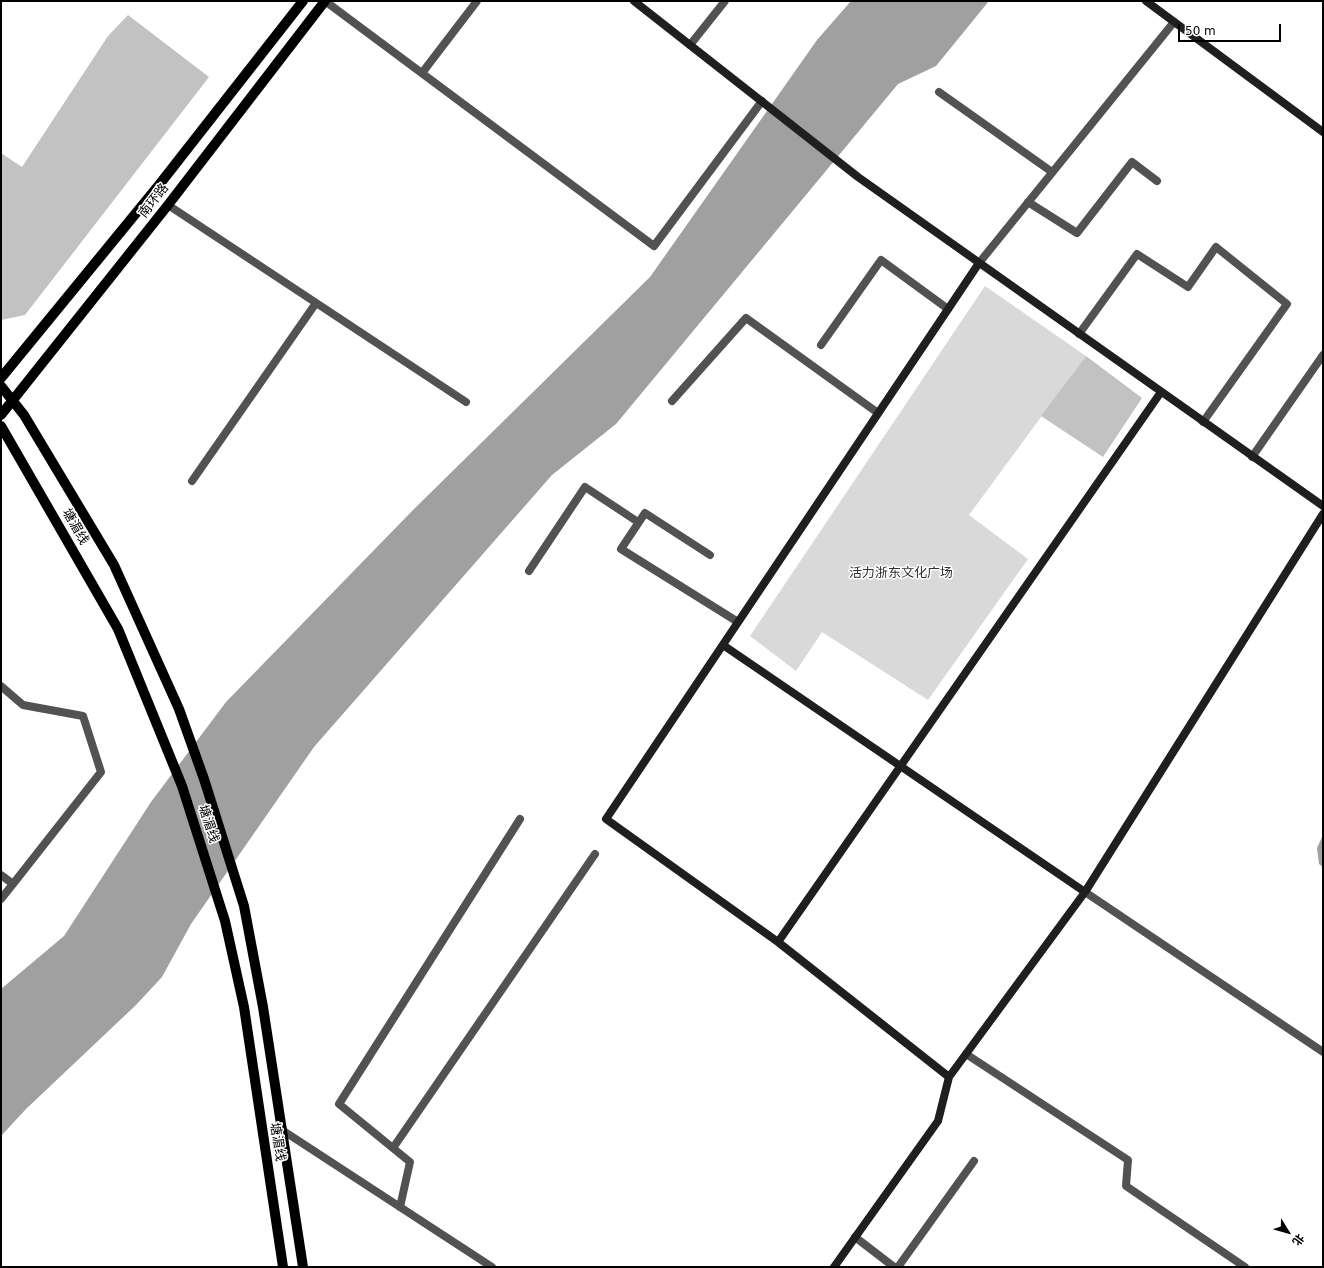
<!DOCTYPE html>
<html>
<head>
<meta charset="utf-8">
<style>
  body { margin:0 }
  #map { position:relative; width:1324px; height:1268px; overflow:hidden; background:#fff; font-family:"DejaVu Sans","Noto Sans SC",sans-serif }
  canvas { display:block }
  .frame { position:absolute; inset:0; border:2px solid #000; pointer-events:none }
  .north { position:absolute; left:1268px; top:1212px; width:40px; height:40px; -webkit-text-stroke:3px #fff; paint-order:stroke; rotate:127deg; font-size:11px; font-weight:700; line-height:16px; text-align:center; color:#000 }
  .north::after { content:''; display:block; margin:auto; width:14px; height:18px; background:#000; clip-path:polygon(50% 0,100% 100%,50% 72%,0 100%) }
  .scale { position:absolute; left:1178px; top:24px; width:103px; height:18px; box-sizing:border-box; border:2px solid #000; border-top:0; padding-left:5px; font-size:12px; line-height:14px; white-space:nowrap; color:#000; -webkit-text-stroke:3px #fff; paint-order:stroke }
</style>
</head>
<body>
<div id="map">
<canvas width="1324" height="1268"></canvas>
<div class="frame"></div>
<div class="north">北</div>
<div class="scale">50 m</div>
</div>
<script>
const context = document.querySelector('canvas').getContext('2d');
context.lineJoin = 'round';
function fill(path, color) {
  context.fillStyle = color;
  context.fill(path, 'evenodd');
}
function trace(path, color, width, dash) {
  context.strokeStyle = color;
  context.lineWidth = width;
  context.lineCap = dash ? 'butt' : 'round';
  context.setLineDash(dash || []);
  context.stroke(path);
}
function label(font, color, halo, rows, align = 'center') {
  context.font = font + ' "DejaVu Sans","Noto Sans SC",sans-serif';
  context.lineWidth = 3;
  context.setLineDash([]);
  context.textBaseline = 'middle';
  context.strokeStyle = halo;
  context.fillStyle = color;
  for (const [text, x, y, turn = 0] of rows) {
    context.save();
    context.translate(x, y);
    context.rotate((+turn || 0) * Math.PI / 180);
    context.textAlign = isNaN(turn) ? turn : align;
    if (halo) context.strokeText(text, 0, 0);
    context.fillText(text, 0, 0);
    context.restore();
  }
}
fill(new Path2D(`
  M985 286 1086 356 969 515 1028 559 928 700 822 632 796 671 750 636Z`), '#d9d9d9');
fill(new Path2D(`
  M851 1H989L936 66 898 84 616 424 552 475 314 747 191 924 162 977 136 1005 26 1109 1 1136V989L64 936 151 802 226 702 414 509 650 277 817 40Z
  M1323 835V867L1319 864 1317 848Z`), '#a0a0a0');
fill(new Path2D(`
  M128 15 209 77 25 315 1 320V153L22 167 108 36Z
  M1086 356 1142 398 1103 457 1041 416Z`), '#c2c2c2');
trace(new Path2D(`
  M325 1 654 246 762 101
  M690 45 725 1
  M422 73 477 1
  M939 92 1052 172
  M1028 202 1077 233 1132 162 1157 181
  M168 205 466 402
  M979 263 1174 22
  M1079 334 1137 254 1188 287 1216 247 1287 304 1203 422
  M821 345 881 260 948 309
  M672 401 746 318 878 413
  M1252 457 1323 355
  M192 481 316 303
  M710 555 645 513 621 549 738 622
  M529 571 585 487 638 522
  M1 686 23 705 83 716 101 772 13 884 1 875
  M1085 892 1323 1052
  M1 899 13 884
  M966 1054 1128 1160 1126 1186 1245 1267
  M282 1130 492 1267
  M393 1148 595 854
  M400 1207 410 1162 339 1104 520 819
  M855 1237 894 1267
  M898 1267 974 1161`), '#525252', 8);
trace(new Path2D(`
  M634 1 858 177 1323 506
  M1146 1 1323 132
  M979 263 606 819 778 942 1161 392
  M723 645 1085 892 1323 514
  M778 942 949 1077
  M834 1267 938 1121 949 1077 1085 892`), '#1f1f1f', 8);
trace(new Path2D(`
  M1 378 159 185 303 1
  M1 386 24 415 114 565 179 709 204 779 244 906 263 1007 303 1267
  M1 415 168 205 325 1
  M1 426 118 629 182 786 225 921 244 1007 283 1267`), '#000', 10);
label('13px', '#000', '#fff', [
  ["南环路",154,201,-52],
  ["塘湄线",75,527,60],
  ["塘湄线",208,824,72],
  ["塘湄线",277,1142,81]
]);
label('13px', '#303030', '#fff', [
  ["活力浙东文化广场",901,574]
]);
</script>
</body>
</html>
